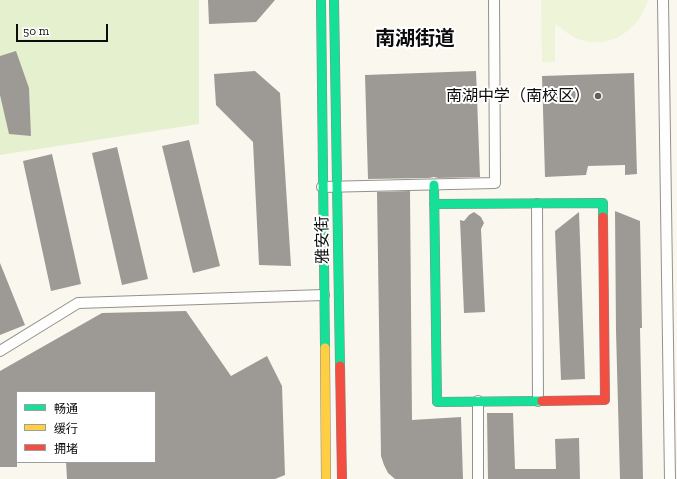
<!DOCTYPE html>
<html>
<head>
<meta charset="utf-8">
<style>
  body { margin:0 }
  #map { position:relative; width:677px; height:479px; overflow:hidden; background:#faf7ef; font-family:"Zilla Slab","Noto Sans SC",serif }
  canvas { display:block }
  .legend { position:absolute; left:16px; top:391px; width:140px; height:72px; box-sizing:border-box; background:#fff; border:1px solid #9e9e9e; margin:0; padding:5px 7px; list-style:none; font-size:12px; color:#0c0c0c }
  .legend li { display:flex; align-items:center; gap:8px; height:20px }
  .legend b { width:20px; border:1px solid #9e9e9e }
  .scale { position:absolute; left:16px; top:24px; width:92px; height:18px; box-sizing:border-box; border:2px solid #0c0c0c; border-top:0; padding-left:5px; font-size:12px; line-height:14px; white-space:nowrap; color:#0c0c0c; -webkit-text-stroke:3px #fff; paint-order:stroke }
</style>
</head>
<body>
<div id="map">
<canvas width="677" height="479"></canvas>
<ul class="legend">
<li><b style="height:5px;background:#16e098"></b>畅通</li>
<li><b style="height:5px;background:#ffcf43"></b>缓行</li>
<li><b style="height:5px;background:#f24e42"></b>拥堵</li>
</ul>
<div class="scale">50 m</div>
</div>
<script>
const context = document.querySelector('canvas').getContext('2d');
context.lineJoin = 'round';
function fill(path, color) {
  context.fillStyle = color;
  context.fill(path, 'evenodd');
}
function trace(path, color, width, dash) {
  context.strokeStyle = color;
  context.lineWidth = width;
  context.lineCap = dash ? 'butt' : 'round';
  context.setLineDash(dash || []);
  context.stroke(path);
}
function label(font, color, halo, rows, align = 'center') {
  context.font = font + ' "Zilla Slab","Noto Sans SC",serif';
  context.lineWidth = 4;
  context.setLineDash([]);
  context.textBaseline = 'middle';
  context.strokeStyle = halo;
  context.fillStyle = color;
  for (const [text, x, y, turn = 0] of rows) {
    context.save();
    context.translate(x, y);
    context.rotate((+turn || 0) * Math.PI / 180);
    context.textAlign = isNaN(turn) ? turn : align;
    if (halo) context.strokeText(text, 0, 0);
    context.fillText(text, 0, 0);
    context.restore();
  }
}
fill(new Path2D(`
  M0 0H199V124L0 155Z`), '#e5f0ce');
fill(new Path2D(`
  M541 0H648C639 29 613 49 581 40 571 37 564 30 555 24V62H542Z`), '#eef4d8');
fill(new Path2D(`
  M208 0H275L256 22 209 24Z
  M16 51 29 88 31 136 9 134 0 95V56Z
  M255 71 280 93 291 266 259 265 253 142 216 105 214 74Z
  M476 71 480 177 438 178 434 177 429 178 368 179 365 75Z
  M634 73 637 174 625 175V165L588 166 586 175 545 177 542 76Z
  M189 140 220 266 193 273 162 146Z
  M117 147 148 279 122 285 92 153Z
  M52 154 81 284 51 291 23 161Z
  M410 191 412 420 461 417 463 479H395L388 473 384 465 381 456 377 192Z
  M615 211 640 221 642 328H640L643 479H620L616 331Z
  M474 212 481 217 484 223 481 229 485 312 464 313 460 220 464 221 469 215Z
  M579 212 585 379 561 380 555 231Z
  M0 263 25 325 0 335Z
  M186 311 231 376 267 356 282 386 285 475 275 479H67L66 462H155V392H17V467H0V371L102 313Z
  M487 413H513L515 469H556L555 439 579 438 580 479H488Z`), '#9d9a95');
const street = new Path2D(`
  M663 0 670 479
  M322 187 495 183 494 0
  M537 204 538 401
  M0 351 78 303 324 295
  M478 401V479`);
const fast = new Path2D(`
  M321 0 325 348
  M334 0 340 366
  M434 185 437 402 542 401
  M434 204 603 203V217`);
const slow = new Path2D(`
  M325 348 326 479`);
const jam = new Path2D(`
  M340 366 342 479
  M542 401 605 400 603 217`);
trace(street, '#93928e', 12);
trace(fast, '#8a8885', 10);
trace(slow, '#8a8885', 10);
trace(jam, '#8a8885', 10);
trace(street, '#fefefd', 10);
trace(fast, '#16e098', 9);
trace(slow, '#ffcf43', 9);
trace(jam, '#f24e42', 9);
for (const [x, y, r, color] of [
  [598,96,4,"#5f5e5b"]
]) {
  const dot = new Path2D();
  dot.arc(x, y, r, 0, 2 * Math.PI);
  context.fillStyle = color;
  context.fill(dot);
  trace(dot, '#fff', 1.5);
}
label('16px', '#0c0c0c', '#fff', [
  ["南湖中学（南校区）",590,96]
], 'right');
label('16px', '#0c0c0c', '#fff', [
  ["雅安街",323,240,-91]
]);
label('bold 20px', '#0c0c0c', '#fff', [
  ["南湖街道",415,39]
]);
</script>
</body>
</html>
